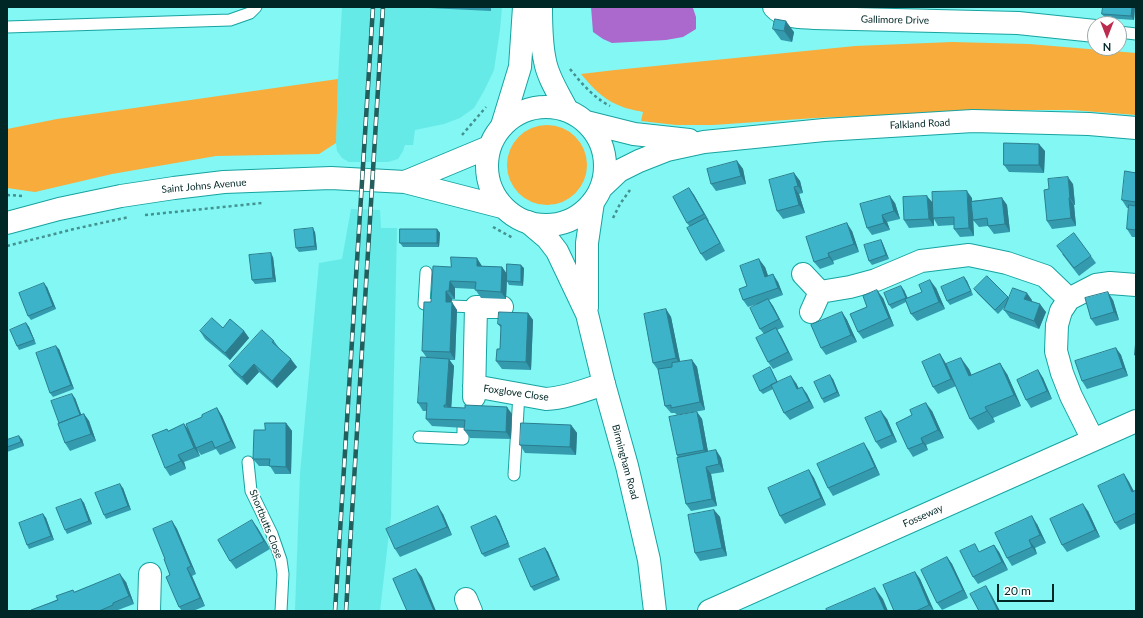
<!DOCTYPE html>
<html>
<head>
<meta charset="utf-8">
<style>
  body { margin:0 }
  #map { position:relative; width:1143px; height:618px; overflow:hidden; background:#82f7f4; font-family:Lato,sans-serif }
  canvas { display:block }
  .frame { position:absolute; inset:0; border:8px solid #002726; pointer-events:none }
  .north { position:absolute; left:1087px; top:16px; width:40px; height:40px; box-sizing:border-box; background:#fff; border:1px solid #99a9a8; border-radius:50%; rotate:180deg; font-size:11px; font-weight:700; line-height:16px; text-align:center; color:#002726 }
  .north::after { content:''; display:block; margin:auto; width:14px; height:18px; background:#bc2c4d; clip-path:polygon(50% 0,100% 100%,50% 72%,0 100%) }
  .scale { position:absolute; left:997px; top:584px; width:57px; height:18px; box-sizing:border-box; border:2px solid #002726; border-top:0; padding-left:5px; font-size:12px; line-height:14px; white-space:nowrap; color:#002726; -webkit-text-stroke:3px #fff; paint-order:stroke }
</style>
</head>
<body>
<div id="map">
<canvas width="1143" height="618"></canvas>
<div class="frame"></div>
<div class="north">N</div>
<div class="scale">20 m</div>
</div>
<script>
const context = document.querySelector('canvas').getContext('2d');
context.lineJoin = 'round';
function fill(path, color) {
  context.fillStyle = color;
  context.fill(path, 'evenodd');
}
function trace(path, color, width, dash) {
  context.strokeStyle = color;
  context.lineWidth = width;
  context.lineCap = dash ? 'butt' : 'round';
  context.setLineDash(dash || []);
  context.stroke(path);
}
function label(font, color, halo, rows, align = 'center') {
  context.font = font + ' Lato,sans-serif';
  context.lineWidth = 3.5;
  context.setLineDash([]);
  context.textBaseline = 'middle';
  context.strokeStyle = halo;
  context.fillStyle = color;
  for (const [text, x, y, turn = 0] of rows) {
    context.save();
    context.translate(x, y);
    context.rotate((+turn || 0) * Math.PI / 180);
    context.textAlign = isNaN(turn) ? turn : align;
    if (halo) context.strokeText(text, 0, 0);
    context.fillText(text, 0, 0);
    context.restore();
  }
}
fill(new Path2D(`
  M342 7H502L500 30 494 70 484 91 474 108 460 118 444 124 415 130 413 145H405L403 151 398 159 388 162H349L342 158 337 151 336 143 338 79Z
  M351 209 380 210 381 228H397L391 516 380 611H295L300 474 319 263 342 259Z`), '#66eae7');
fill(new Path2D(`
  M952 42 1029 44 1136 53V115L1071 110H991L815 118 713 125H676L641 121 643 112C635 110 626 109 618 105 603 99 592 87 581 74L615 70 855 46Z
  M338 79 336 143 319 154 216 156 112 174 35 192 7 188V129L57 119Z
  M507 165a40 40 0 1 1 80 0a40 40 0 1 1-80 0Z`), '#f7ac3b');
fill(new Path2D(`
  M591 7H691L693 8 696 17V29L683 37 666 40 612 43 603 39 593 32Z`), '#ab69cd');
const lane = new Path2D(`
  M7 27 230 20 250 13 256 7
  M1119 32 1136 34
  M426 272 424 304 436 305
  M451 306 476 307
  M419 437 463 439V428
  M248 462 251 491 272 534 281 560 283 574 281 611
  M514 475 519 394`);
const street = new Path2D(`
  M774 7C784 18 801 17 814 18L1018 23 1095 31
  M803 274 820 292 811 312
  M820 292 850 287 876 280 921 261 969 255 1007 263 1045 276 1069 299
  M474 386 546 399C566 398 585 390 604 384
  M474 397 476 307H502
  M1093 440 1071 396 1062 373 1056 351 1057 325 1061 311 1069 299 1096 285 1110 283 1136 285
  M466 599 471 611
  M149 611 150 574
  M709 611 1136 421`);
const secondary = new Path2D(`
  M528 222 547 238 557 251 587 314 604 384 627 466 649 560 655 611
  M587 307V243L593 202`);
const primary = new Path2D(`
  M541 7C541 25 541 43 545 61 548 78 559 94 567 110
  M502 126 520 67 524 7`);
const highway = new Path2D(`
  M487 166a59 59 0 1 1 118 0a59 59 0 1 1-118 0Z
  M586 122 634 134 689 140
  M405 182 489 147
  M601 188 619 171 639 161 667 150 704 142 824 130 973 121 1089 124 1136 128
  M7 223 59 209 121 196 174 188 224 182 331 178 405 182 502 207`);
trace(lane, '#17a3a0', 13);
trace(street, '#17a3a0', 24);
trace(secondary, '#17a3a0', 24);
trace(primary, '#17a3a0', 24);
trace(highway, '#17a3a0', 24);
trace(new Path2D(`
  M570 69C582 84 593 97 610 106
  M462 135 486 107
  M7 195 24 196
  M145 215 262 203
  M613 218 620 204 630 190
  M493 227 513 238
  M7 246 74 229 129 217`), '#439290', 2.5, [3, 3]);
trace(lane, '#fff', 11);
trace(street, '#fff', 22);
trace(secondary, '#fff', 22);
trace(primary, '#fff', 22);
trace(highway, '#fff', 22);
const rail = new Path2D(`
  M335 611 373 7
  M346 611 383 7`);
trace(rail, '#235e5d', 4.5);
trace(rail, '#fff', 3, [9]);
fill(new Path2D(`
  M429 7H491V11L429 8Z
  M1103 7H1135L1134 20 1105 18 1102 14Z
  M773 29 794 32 792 42 781 40Z
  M1045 151 1044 173 1009 172 1004 165Z
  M737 161 743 169 746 184 716 191 711 184Z
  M794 173 800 181 803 193 799 194 805 213 783 219 777 211Z
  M1136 173V237H1132L1127 229 1129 208H1127L1122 200Z
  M1073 184 1075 205H1074L1076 226 1052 229 1047 221Z
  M689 188 694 195 709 221 708 222 725 251 706 261 701 254 690 227 687 223Z
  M972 198V201L1002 198 1007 205 1010 232 994 234 988 226 979 227 973 220V217L974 236 960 237 954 229V225L938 226 934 219V226L909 228 904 220 932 202Z
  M895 203 900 219 887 222 890 230 872 235 867 228Z
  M437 229 440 233 439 247H403L400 243Z
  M852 231 859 252 833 261 834 264 820 269 814 262Z
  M315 232 317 250 299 252 296 248Z
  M881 240 883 244 889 259 872 265 869 261Z
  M1062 254 1091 256 1096 263 1079 276Z
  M273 257 276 282 255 284 252 280Z
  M482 266 502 267 507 274 524 268 523 286 509 285 507 281 506 299 481 298 475 289 455 288V299H452L451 302 457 310 455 360H449L454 366 451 408 512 414 511 439 470 438 464 430 465 428 432 426 426 419 427 411H423L418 403 427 358 422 351 451 267Z
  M765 267 768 276 778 282 783 295 769 300 773 306 784 327 777 330 781 336 793 360 773 369 768 362 764 334 760 329 757 304 748 307 743 300 747 286Z
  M987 276 1009 298 1032 300 1031 301 1046 312 1039 329 1010 318 1004 310 1006 306 998 314 977 293 974 289Z
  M964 277 967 281 973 295 950 305 947 301Z
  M47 287 56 309 31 320 28 316Z
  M936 288 945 309 917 321 911 314 906 302 892 309 889 305 904 290 907 298Z
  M883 298 894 326 863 339 858 332Z
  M1113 300 1119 320 1096 326 1091 319Z
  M666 309 671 317 680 362 692 360 697 367 705 410 677 415 675 413H671L665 406 658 370 653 363Z
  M842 312 847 320 857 342 826 355 821 348Z
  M528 313 533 320 531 370 502 369 496 361 500 349 501 328 498 324Z
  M26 323 29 327 36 344 19 350 17 346Z
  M223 328 244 331 249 338 230 360 205 339 200 331Z
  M274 341 279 348 297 367 277 388 259 372 247 385 234 373 229 366Z
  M1116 348 1121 355 1128 376 1087 389 1082 381Z
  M59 349 74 389 53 397 50 393Z
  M940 354 946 364 969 369 971 375 1007 374 1021 406 993 418 995 422 978 430 970 419 956 386 938 394 933 387Z
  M1038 370 1043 378 1052 399 1031 408 1026 400Z
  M772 371 778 382 796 383 799 389 802 387 807 394 814 408 790 420 784 413 773 389 763 394 760 391Z
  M833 379 840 396 824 403 822 399Z
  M75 398 81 415 84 414 89 421 96 441 70 451 65 443 59 423Z
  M217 408 222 416 236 448 220 455 216 449 201 455 196 448 200 456 184 462 186 469 170 476 165 468 168 431 184 424 189 431 202 417Z
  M932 411 944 438 926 445 928 450 913 457 908 449Z
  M697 412 702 419 708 452 716 450 721 458 724 472 711 474 717 506 691 511 686 504 678 458 677 455Z
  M887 419 897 442 881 449 876 442Z
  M286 423 292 431 291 474H275L270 466H259L253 459 265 430Z
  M571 425 577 433 576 455 525 453 520 445Z
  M22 439 24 446 7 452V440Z
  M869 451 880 475 833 496 828 488Z
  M809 470 814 478 826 505 785 524 780 516Z
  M1124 474 1129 482 1134 491 1136 490V523L1120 530 1115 523Z
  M123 488 131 510 106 519 104 515Z
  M81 499 84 503 92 524 67 534 65 530Z
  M714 510 720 517 727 556 700 561 695 553Z
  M1088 511 1100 537 1067 552 1062 545Z
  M43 514 46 518 54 540 29 549 27 545Z
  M443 514 452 535 400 557 395 549Z
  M496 516 499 520 510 547 485 557 482 554Z
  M172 521 177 529 196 574 192 576 205 606 193 611H182L179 607 165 559Z
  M1037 524 1046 543 1035 548 1037 554 1012 566 1007 558Z
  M257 527 270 549 236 569 230 561Z
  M994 545 999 552 1008 570 978 584 973 577 981 551Z
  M545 548 548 552 560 580 534 591 531 587Z
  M947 557 952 564 968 598 942 610 937 603Z
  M915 572 920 579 934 611H894Z
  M126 582 134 604 118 610V611H31L74 592Z`), '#349aae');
fill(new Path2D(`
  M1132 7H1135L1134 20 1131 16Z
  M786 21 794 32 792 42 784 31Z
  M1039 144 1045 151 1044 173 1039 165Z
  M737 161 743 169 746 184 741 176Z
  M794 173 800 181 803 193 798 186Z
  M1068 177 1073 184 1075 205 1070 198Z
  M794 187 799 194 805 213 799 205Z
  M689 188 694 195 709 221 704 214Z
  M967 191 972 198 974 236 969 228Z
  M890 196 895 203 900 219 894 211Z
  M927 196 933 203 934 226 929 219Z
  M1002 198 1007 205 1010 232 1005 224Z
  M1069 198 1074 205 1076 226 1071 218Z
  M882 215 887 222 890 230 884 223Z
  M706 218 711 225 725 251 720 243Z
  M847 223 852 231 859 252 854 244Z
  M313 228 315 232 317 250 315 246Z
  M437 229 440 233 439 247 437 243Z
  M881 240 883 244 889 259 886 255Z
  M271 253 273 257 276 282 273 278Z
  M828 253 833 261 834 264 829 257Z
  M477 258 482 266H477Z
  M759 259 765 267 771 284 765 277Z
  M521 265 524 268 523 286 521 282Z
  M502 267 507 274 506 299 501 292Z
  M773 274 778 282 783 295 778 288Z
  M964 277 967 281 973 295Z
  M930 280 936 288 945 309 939 302Z
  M450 281 455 288V299L449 291Z
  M44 283 47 287 56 309 53 306Z
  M901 286 904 290 909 301 906 298Z
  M877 290 883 298 894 326 889 318Z
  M446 291 452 299 451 310 446 302Z
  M1108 292 1113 300 1119 320 1114 312Z
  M1027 293 1032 300 1030 306 1024 299Z
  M768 299 773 306 784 327 779 319Z
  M452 302 457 310 455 360 450 352Z
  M1040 304 1046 312 1039 329 1034 321Z
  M666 309 671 317 681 366 676 358Z
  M842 312 847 320 857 342 851 335Z
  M528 313 533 320 531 370 526 362Z
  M26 323 29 327 36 344 34 340Z
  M776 328 781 336 793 360 788 352Z
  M244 331 249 338 230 360 225 353Z
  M56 346 59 349 74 389 71 385Z
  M1116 348 1121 355 1128 376 1123 368Z
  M940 354 945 362 956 386 951 379Z
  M961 358 969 369 977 387 969 376Z
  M291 359 297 367 277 388 272 381Z
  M449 359 454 366 451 412 446 405Z
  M692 360 697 367 705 410 700 402Z
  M1000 363 1007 374 1021 406 1014 395Z
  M254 364 259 372 247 385 242 377Z
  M1038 370 1043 378 1052 399 1047 391Z
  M830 375 833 379 840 396 837 392Z
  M791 376 796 383 803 397 797 389Z
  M802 387 807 394 814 408 809 401Z
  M72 394 75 398 83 419 80 416Z
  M926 403 932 411 944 438 938 430Z
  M507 407 512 414 511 439 506 432Z
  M985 407 993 418 995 422 987 411Z
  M217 408 222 416 236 448 231 441Z
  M881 411 887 419 897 442 892 435Z
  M697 412 702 419 709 457 704 450Z
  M84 414 89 421 96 441 91 434Z
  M286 423 292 431 291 474 286 467Z
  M184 424 190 432 200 456 194 448Z
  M571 425 577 433 576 455 570 447Z
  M19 436 22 439 24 446 21 442Z
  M921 438 926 445 928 450 923 443Z
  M864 443 869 451 880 475 875 467Z
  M716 450 721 458 724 472 719 464Z
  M178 455 184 462 186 469 181 461Z
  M706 467 711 474 717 506 712 499Z
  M809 470 814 478 826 505 821 498Z
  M1124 474 1129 482 1136 497 1132 492Z
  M120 484 123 488 131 510 128 506Z
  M81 499 84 503 92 524 89 521Z
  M1083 504 1088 511 1100 537 1095 530Z
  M438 506 443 514 452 535 447 527Z
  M714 510 720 517 727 556 722 548Z
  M43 514 46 518 54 540 51 536Z
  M496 516 499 520 510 547 508 543Z
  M1032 516 1037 524 1046 543 1040 535Z
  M252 520 257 527 270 549 264 541Z
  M172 521 177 529 196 574 191 566Z
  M1029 540 1035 548 1037 554 1032 547Z
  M994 545 999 552 1008 570 1002 562Z
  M545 548 548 552 560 580 557 576Z
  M947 557 952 564 968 598 963 590Z
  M187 568 192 576 205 606 200 598Z
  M416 569 422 577 436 611H434Z
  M915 572 920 579 934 611 929 605Z
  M120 574 126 582 134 604 129 596Z
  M986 586 991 594 1000 611H998Z
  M875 588 883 599 888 611H885Z`), '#2b7d8d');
const building = new Path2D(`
  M1103 7H1132L1131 16 1102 14Z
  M775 19 786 21 784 31 773 29Z
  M1004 143 1039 144V165H1004Z
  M737 161 741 176 711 184 707 169Z
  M1125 171 1136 173V202L1122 200Z
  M794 173 798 186 794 187 799 205 777 211 769 180Z
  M1068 177 1070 198H1069L1071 218 1047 221 1044 190 1049 189 1048 179Z
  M689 188 704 214 687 223 673 197Z
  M967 191 969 228 954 229V217L933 218 932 192Z
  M890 196 894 211 882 215 884 223 867 228 860 204Z
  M927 196 929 219 904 220 903 197Z
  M1002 198 1005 224 988 226 987 218 973 220 971 202Z
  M1129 205 1136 206V230L1127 229Z
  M706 218 720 243 701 254 687 228Z
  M847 223 854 244 828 253 829 257 814 262 806 237Z
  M313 228 315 246 296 248 294 230Z
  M400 229H437V243H400Z
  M1074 233 1091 256 1074 268 1057 246Z
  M881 240 886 255 869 261 864 245Z
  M271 253 273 278 252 280 249 255Z
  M451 257 477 258V266L502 267 501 292 475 290 476 282 450 281 449 291H446V302H452L450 352 422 351 424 302H431L433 266 451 267Z
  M759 259 765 277 773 274 778 288 743 300 739 289 747 286 740 266Z
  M507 264 521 265V282L507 281Z
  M987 276 1008 297 995 310 974 289Z
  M964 277 971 291 947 301 941 287Z
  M930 280 939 302 911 314 905 299 922 292 919 285Z
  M44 283 53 306 28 316 19 293Z
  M901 286 906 298 889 305 884 293Z
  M1013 288 1027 293 1024 299 1040 304 1034 321 1004 310Z
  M877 290 889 318 858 332 850 314 867 307 863 296Z
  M1108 292 1114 312 1091 319 1085 298Z
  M768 299 779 319 760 329 750 308Z
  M666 309 676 358 653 363 644 314Z
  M499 312 528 313 526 362 496 361 497 349H500L501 325 498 324Z
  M842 312 851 335 821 348 811 325Z
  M212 318 223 328 230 319 244 331 225 353 200 331Z
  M26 323 34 340 17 346 10 330Z
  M776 328 788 352 768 362 756 338Z
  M262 330 274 341 272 342 291 359 272 381 254 364 242 377 229 366Z
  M1136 339V355H1135Z
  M56 346 71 385 50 393 36 353Z
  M1116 348 1123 368 1082 381 1075 361Z
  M940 354 951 379 933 387 922 362Z
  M421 357 449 359 446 405H444V407L465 408V405L507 407 506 432 464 430 465 420 426 419 427 403H418Z
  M961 358 969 376 1000 363 1014 395 985 407 987 411 970 419 946 364Z
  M692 360 700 402 671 408V405L665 406 658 369 672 367V363Z
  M770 367 777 382 760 391 753 376Z
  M1038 370 1047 391 1026 400 1017 380Z
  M830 375 837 392 822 399 814 382Z
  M791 376 797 389 802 387 809 401 784 413 771 385Z
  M72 394 80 415 59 423 51 401Z
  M926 403 938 430 921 438 923 443 908 449 896 423 912 415 910 410Z
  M217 408 231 441 215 448 212 441 196 448 186 424 202 417V415Z
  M881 411 892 435 876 442 865 418Z
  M697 412 704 450 677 455 669 417Z
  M84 414 91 434 65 443 58 424Z
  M265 423H286V467L269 466 270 459H253L254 430H265Z
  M521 423 571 425 570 447 520 445Z
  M184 424 194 448 178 455 181 461 165 468 152 435 167 429 168 431Z
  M19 436 21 442 7 447V440Z
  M864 443 875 467 828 488 817 464Z
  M716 450 719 464 706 467 712 499 686 504 677 458Z
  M809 470 821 498 780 516 768 488Z
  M1124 474 1132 492 1136 490V513L1115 523 1098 486Z
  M120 484 128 506 104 515 95 493Z
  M81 499 89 521 65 530 56 508Z
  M1083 504 1095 530 1062 545 1050 519Z
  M438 506 447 527 395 549 386 529Z
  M714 510 722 548 695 553 688 515Z
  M43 514 51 536 27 545 19 523Z
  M496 516 508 543 482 554 471 527Z
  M1032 516 1040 535 1029 540 1032 547 1007 558 995 533Z
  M252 520 264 541 230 561 218 540Z
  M172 521 191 566 187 568 200 598 179 607 166 577 170 575 164 559H165L153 529Z
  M975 544 979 552 994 545 1002 562 973 577 960 551Z
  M545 548 557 576 531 587 519 559Z
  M947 557 963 590 937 603 921 570Z
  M416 569 434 611H407L393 579Z
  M915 572 929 605 916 611H894L883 585Z
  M120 574 129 596 113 603V605L99 611H31V610L58 600 56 596 73 590 74 592Z
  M986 586 998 611H979L970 594Z
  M875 588 885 611H827L826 609Z`);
fill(building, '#3db3ca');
trace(building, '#2b7d8d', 1);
label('10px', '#002726', '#fff', [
  ["Gallimore Drive",895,20,1],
  ["Falkland Road",920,124,-3],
  ["Saint Johns Avenue",204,186,-5],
  ["Foxglove Close",516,393,8],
  ["Birmingham Road",625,462,75],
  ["Fosseway",923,516,-24],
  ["Shortbutts Close",266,524,68]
]);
</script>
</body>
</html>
